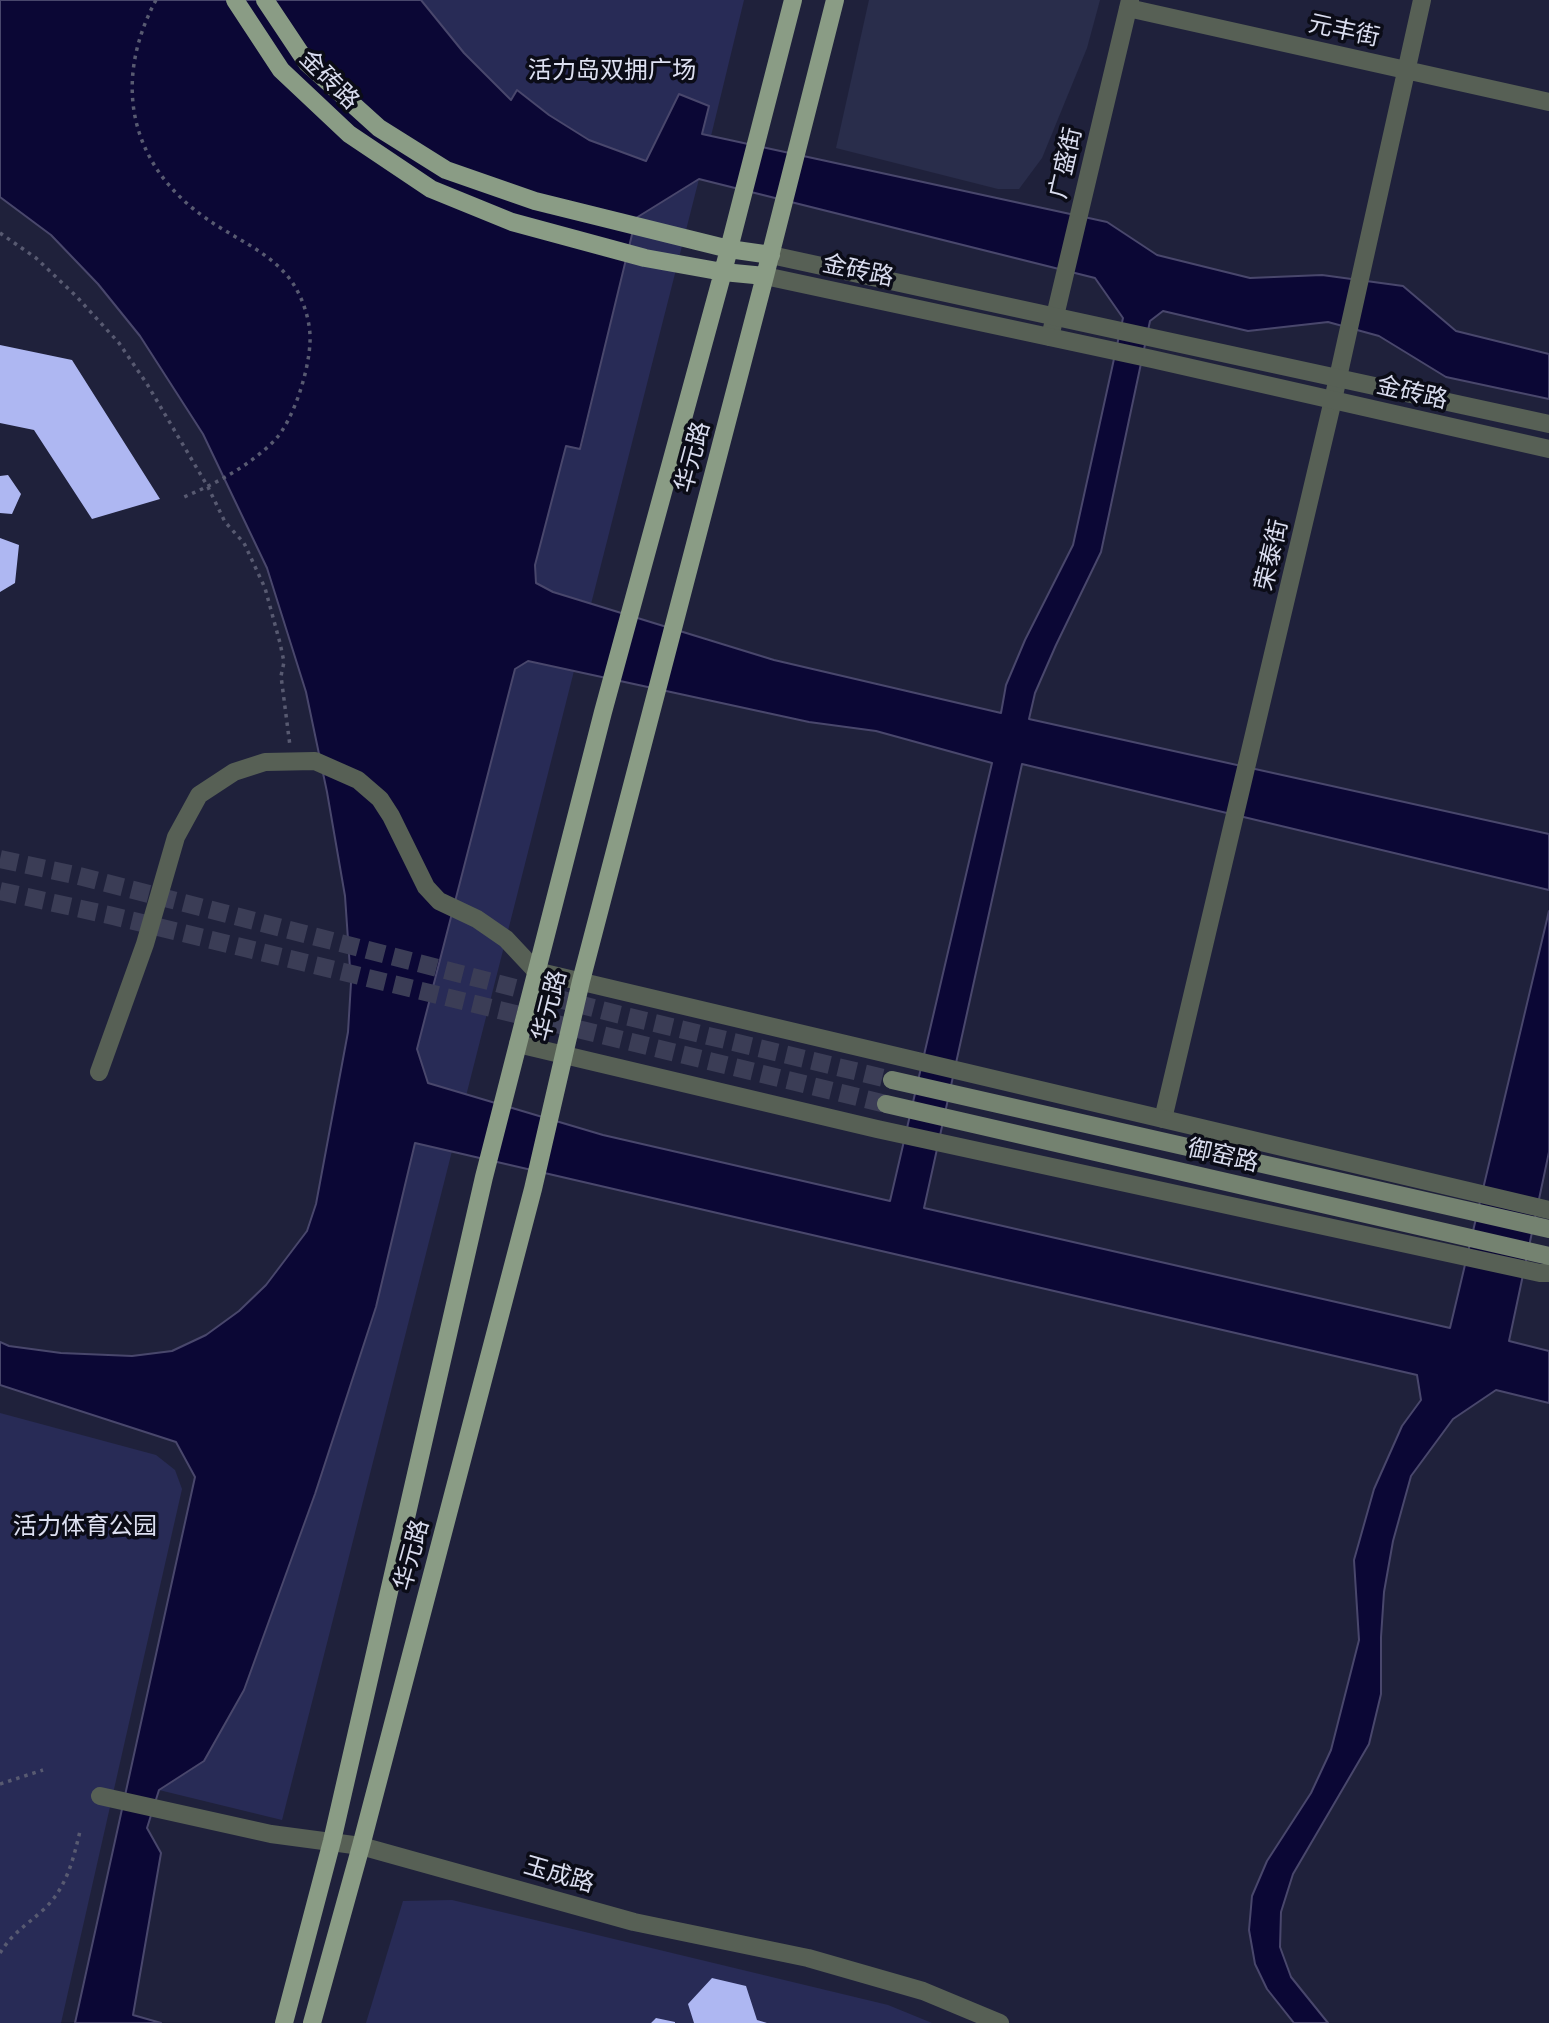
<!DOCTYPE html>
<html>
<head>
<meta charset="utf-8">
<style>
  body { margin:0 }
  canvas { display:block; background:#1f213b }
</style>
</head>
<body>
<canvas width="1549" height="2023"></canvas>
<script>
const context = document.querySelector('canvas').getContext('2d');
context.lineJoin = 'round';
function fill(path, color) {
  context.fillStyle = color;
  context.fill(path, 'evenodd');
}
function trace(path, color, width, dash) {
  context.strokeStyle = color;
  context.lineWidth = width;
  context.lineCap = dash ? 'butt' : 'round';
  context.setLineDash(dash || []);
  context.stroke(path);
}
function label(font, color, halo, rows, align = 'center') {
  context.font = font + ' Inter,"Noto Sans SC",sans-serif';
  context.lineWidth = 7;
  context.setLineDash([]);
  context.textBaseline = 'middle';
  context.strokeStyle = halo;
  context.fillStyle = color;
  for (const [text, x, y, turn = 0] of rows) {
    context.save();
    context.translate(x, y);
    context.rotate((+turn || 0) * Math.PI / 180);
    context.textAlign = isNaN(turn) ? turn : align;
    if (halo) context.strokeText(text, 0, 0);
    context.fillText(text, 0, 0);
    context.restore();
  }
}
fill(new Path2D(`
  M869 0H1100L1087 48 1042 158 1019 189H998L836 148Z`), '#292d4b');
fill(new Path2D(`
  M421 0H744L711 136 701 134 647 161 589 140 549 115 518 90 512 101 464 53Z
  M699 179 282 1820 159 1790 204 1761 244 1690 315 1494 376 1307 428 1083 417 1049 515 668 535 565 566 445 581 449 636 218Z
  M0 1413 156 1455 175 1470 182 1489 61 2023H0Z
  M452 1900 888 2005 932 2023H366L403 1901Z`), '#282b56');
const water = new Path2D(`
  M0 0H421L464 53 511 100 517 90 549 115 589 140 646 161 679 94 709 106 702 134 1107 222 1157 255 1250 278 1322 275 1403 286 1456 331 1549 354V399L1446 377 1379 336 1328 322 1248 331 1163 311 1150 321 1101 552 1056 645 1035 693 1029 719 1549 834V890L1022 764 924 1208 1450 1328 1549 911V1152L1509 1341 1549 1351V1403L1496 1390 1453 1419 1411 1476 1393 1541 1384 1592 1381 1637V1694L1369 1744 1293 1874 1281 1912 1280 1947 1291 1977 1328 2023H1294L1267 1989 1255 1964 1249 1930 1252 1896 1267 1861 1311 1793 1331 1750 1359 1640 1354 1560 1374 1489 1402 1426 1421 1400 1417 1375 415 1143 376 1307 315 1494 244 1690 204 1761 159 1790 147 1828 161 1853 133 2015 161 2023H75L195 1477 176 1442 0 1385V1342L9 1346 61 1353 132 1356 172 1351 206 1335 239 1311 266 1285 307 1231 316 1204 348 1032 351 983 345 896 327 792 306 692 267 568 203 434 140 336 98 284 51 235 0 197ZM699 179 1095 278 1123 318 1073 545 1025 640 1006 685 1001 713 774 660 553 592 536 583 535 565 566 446 580 449 636 218ZM528 661 809 722 876 731 992 763 890 1201 603 1135 428 1083 417 1049 515 669Z`);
fill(water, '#0b0735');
trace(water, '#49476c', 2);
fill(new Path2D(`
  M0 345 72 360 160 499 92 519 34 430 0 423Z
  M8 475 21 494 12 514 0 513V476Z
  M0 538 19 545 15 583 0 592Z
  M712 1978 746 1986 757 2020 767 2023H694L688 2004Z
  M656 2018 675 2022V2023H651Z`), '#aeb7f2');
trace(new Path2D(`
  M0 859 79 876 617 1014 892 1080
  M0 891 113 916 886 1104`), '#3b3d56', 18, [18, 9]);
trace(new Path2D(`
  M0 233 36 258 76 296 119 343 147 384 208 487 225 522 244 543 265 588 280 643 284 662 281 676 290 746
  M0 1784 43 1770
  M0 1953C13 1932 26 1926 43 1910 66 1889 73 1861 80 1831`), '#585a71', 3.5, [3.5, 5]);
trace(new Path2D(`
  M1128 8 1549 102
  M1050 337 1130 0
  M99 1072 145 944 176 837 199 795 234 772 265 762 315 761 358 780 380 799 391 816 426 887 439 901 477 919 506 939 536 971
  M1163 1119 1333 400 1422 0`), '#576055', 18);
trace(new Path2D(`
  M771 255 1549 424
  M765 276 1152 359 1549 449
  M536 971 1549 1210
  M518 1044 877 1129 1540 1273H1549
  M100 1796 271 1834 361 1846 634 1922 808 1958 923 1991 1000 2023`), '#576055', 18);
trace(new Path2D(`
  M892 1080 1549 1229
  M886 1104 1549 1256`), '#748270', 18);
trace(new Path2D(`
  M235 0 281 70 349 134 431 189 512 222 645 258 723 272 765 276
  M265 0 307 63 379 128 446 170 535 201 729 249 771 255
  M284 2023 332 1841 484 1177 603 712 723 272 793 0
  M312 2023 361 1846 533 1189 581 981 765 276 835 0`), '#8a9c85', 18);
trace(new Path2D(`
  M156 0C112 82 129 165 207 219 235 239 271 252 292 282 303 298 311 322 310 342 309 370 294 420 274 441 249 466 217 483 184 497`), '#585a71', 3.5, [3.5, 5]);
label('24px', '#d9dcee', '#0b0c17', [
  ["元丰街",1344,31,12],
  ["金砖路",329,80,45],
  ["广盛街",1066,163,-77],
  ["金砖路",858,271,12],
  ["金砖路",1412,393,13],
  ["华元路",693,457,-75],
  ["荣泰街",1272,555,-77],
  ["华元路",550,1006,-76],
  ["御窑路",1223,1156,13],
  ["华元路",412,1555,-75],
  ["玉成路",559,1875,16]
]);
label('24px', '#dde0f1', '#0b0c17', [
  ["活力岛双拥广场",612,71],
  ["活力体育公园",85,1527]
]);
</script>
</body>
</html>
